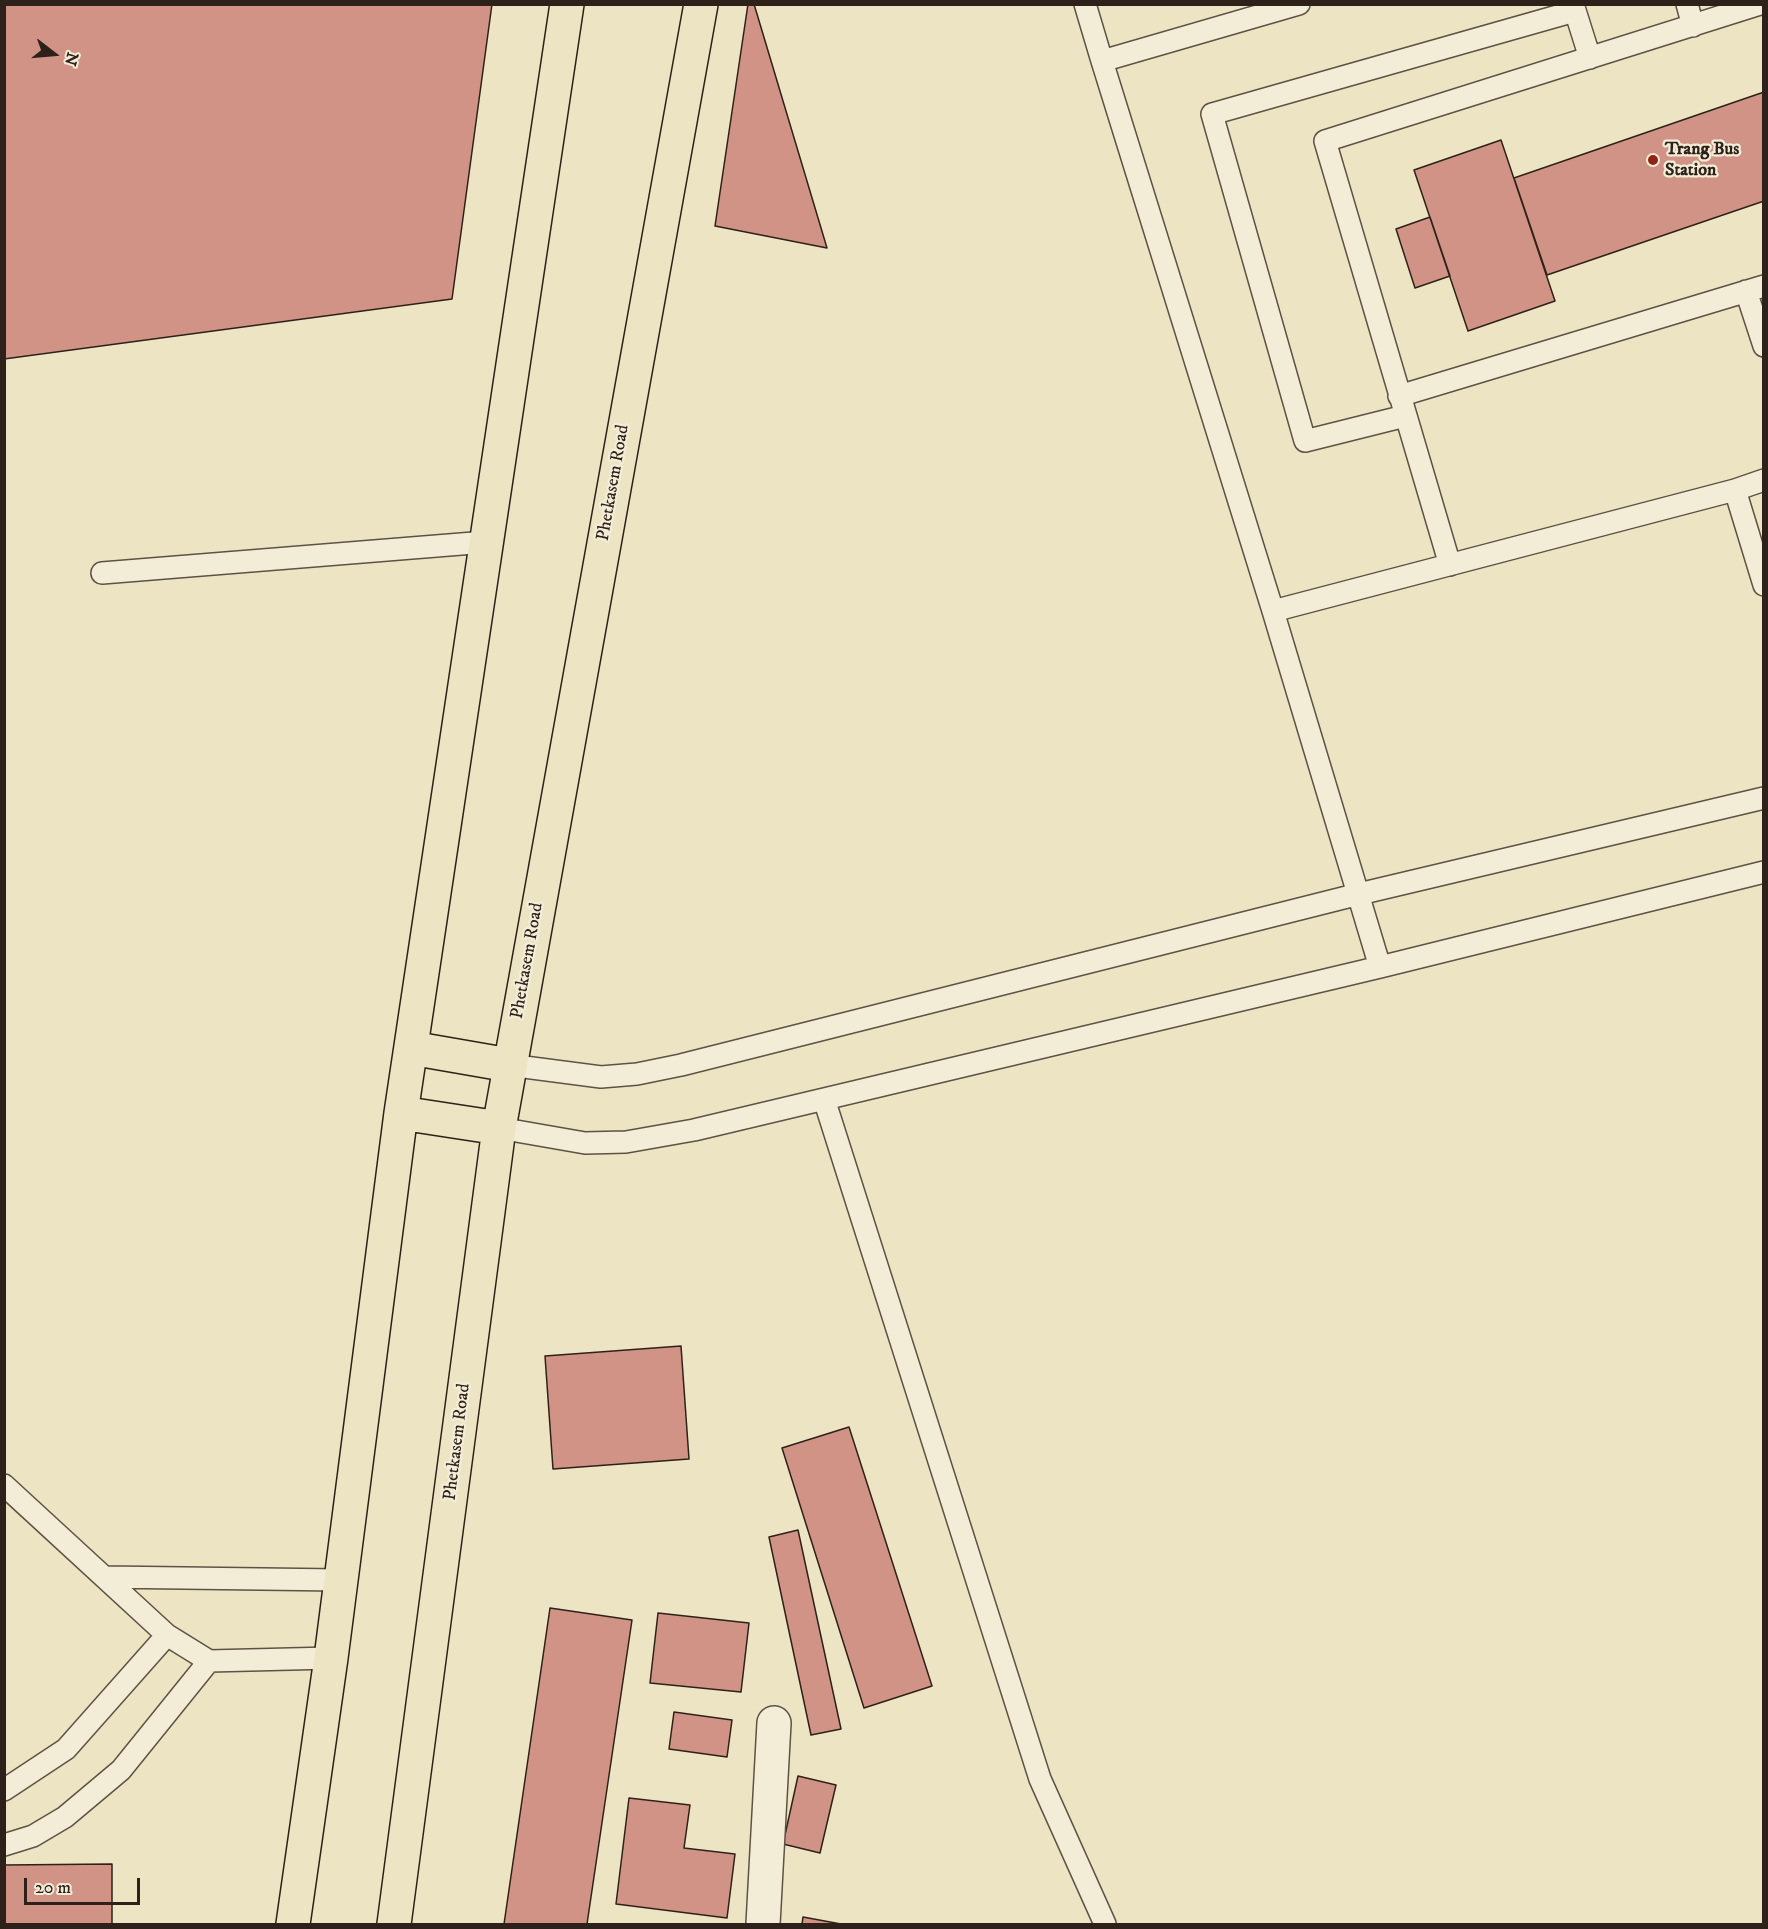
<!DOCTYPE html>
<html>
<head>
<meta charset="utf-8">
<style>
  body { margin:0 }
  #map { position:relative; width:1768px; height:1929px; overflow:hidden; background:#ede4c3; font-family:"IM FELL DW Pica",serif }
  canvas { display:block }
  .frame { position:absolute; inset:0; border:6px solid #2e2119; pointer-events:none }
  .north { position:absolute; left:24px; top:24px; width:60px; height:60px; -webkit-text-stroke:4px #f3edd8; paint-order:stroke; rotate:106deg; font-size:16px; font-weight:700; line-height:24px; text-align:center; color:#2e2119 }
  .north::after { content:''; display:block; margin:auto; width:21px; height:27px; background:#2e2119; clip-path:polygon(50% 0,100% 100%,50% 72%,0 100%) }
  .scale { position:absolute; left:24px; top:1878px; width:116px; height:27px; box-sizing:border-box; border:3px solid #2e2119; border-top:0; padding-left:8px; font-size:18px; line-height:21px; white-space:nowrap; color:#2e2119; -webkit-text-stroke:4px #f3edd8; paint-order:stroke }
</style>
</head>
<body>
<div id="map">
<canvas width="1768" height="1929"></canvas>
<div class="frame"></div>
<div class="north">N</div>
<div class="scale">20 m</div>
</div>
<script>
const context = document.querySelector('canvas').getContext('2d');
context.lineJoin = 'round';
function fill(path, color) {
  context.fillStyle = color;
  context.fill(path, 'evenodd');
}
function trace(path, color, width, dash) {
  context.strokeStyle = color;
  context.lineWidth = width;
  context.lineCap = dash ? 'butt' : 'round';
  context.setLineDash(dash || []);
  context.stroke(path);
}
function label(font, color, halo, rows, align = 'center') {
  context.font = font + ' "IM FELL DW Pica",serif';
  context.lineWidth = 4.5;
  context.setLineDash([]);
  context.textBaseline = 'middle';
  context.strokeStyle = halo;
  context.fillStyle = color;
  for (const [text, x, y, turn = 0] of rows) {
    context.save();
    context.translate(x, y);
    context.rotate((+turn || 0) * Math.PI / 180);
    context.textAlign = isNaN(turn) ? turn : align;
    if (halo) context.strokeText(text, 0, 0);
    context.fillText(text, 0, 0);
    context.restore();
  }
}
const building = new Path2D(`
  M4 4H492L452 299 4 359Z
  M748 4H754L827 248 715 226Z
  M1764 92V201L1547 275 1514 178Z
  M1501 140 1555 301 1468 331 1414 170Z
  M1430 217 1450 276 1415 288 1396 229Z
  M681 1346 689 1459 553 1469 545 1356Z
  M849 1427 932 1686 864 1708 782 1448Z
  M798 1530 841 1729 811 1735 769 1537Z
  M550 1608 632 1620 587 1924H504Z
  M658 1613 749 1623 741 1692 650 1683Z
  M674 1712 732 1720 727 1757 669 1749Z
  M798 1776 836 1785 820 1853 783 1844Z
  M629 1798 690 1805 684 1848 735 1854 727 1918 616 1904Z
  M112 1864V1924H4V1865Z
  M803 1917 841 1924H802Z`);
fill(building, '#d09386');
trace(building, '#2e2119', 1.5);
const service = new Path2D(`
  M1085 4 1102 61 1299 4
  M1573 4 1590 58
  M1687 4 1693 26
  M1102 61 1273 611 1380 967
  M1746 291 1764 346
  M1399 396 1764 286
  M1405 416 1305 441 1212 114 1575 11
  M1735 490 1764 585
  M1450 565 1325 141 1760 4
  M102 573 486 542
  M1273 611 1735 490 1764 480
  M509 1065 601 1077 637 1074 681 1065 1359 894 1764 798
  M824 1099 1040 1779 1105 1924
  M499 1128 585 1143 626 1142 694 1130 1380 967 1764 872
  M4 1485 167 1635 209 1661
  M104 1577 340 1580
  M4 1790 66 1749 167 1635
  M4 1845 33 1836 65 1817 121 1770 209 1661 331 1658`);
const minor = new Path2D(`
  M763 1924 774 1723`);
const primary = new Path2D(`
  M411 1048 509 1065
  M401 1113 499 1128
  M293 1924 331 1658 401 1113 567 4
  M394 1924 499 1128 701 4`);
trace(service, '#5e5244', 24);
trace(minor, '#5e5244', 36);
trace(primary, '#2e2119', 36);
trace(service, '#f3edd8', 21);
trace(minor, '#f3edd8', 33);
trace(primary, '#ede4c3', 33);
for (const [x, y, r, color] of [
  [1653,160,6,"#8f2418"]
]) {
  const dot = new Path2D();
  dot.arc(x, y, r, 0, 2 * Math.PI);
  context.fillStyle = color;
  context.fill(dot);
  trace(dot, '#f3edd8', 2);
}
label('bold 18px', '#2e2119', '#f3edd8', [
  ["Trang Bus",1665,150],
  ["Station",1665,171]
], 'left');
label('18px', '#2e2119', '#f3edd8', [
  ["Phetkasem Road",614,483,-80],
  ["Phetkasem Road",528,961,-80],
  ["Phetkasem Road",458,1442,-83]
]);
</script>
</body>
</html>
